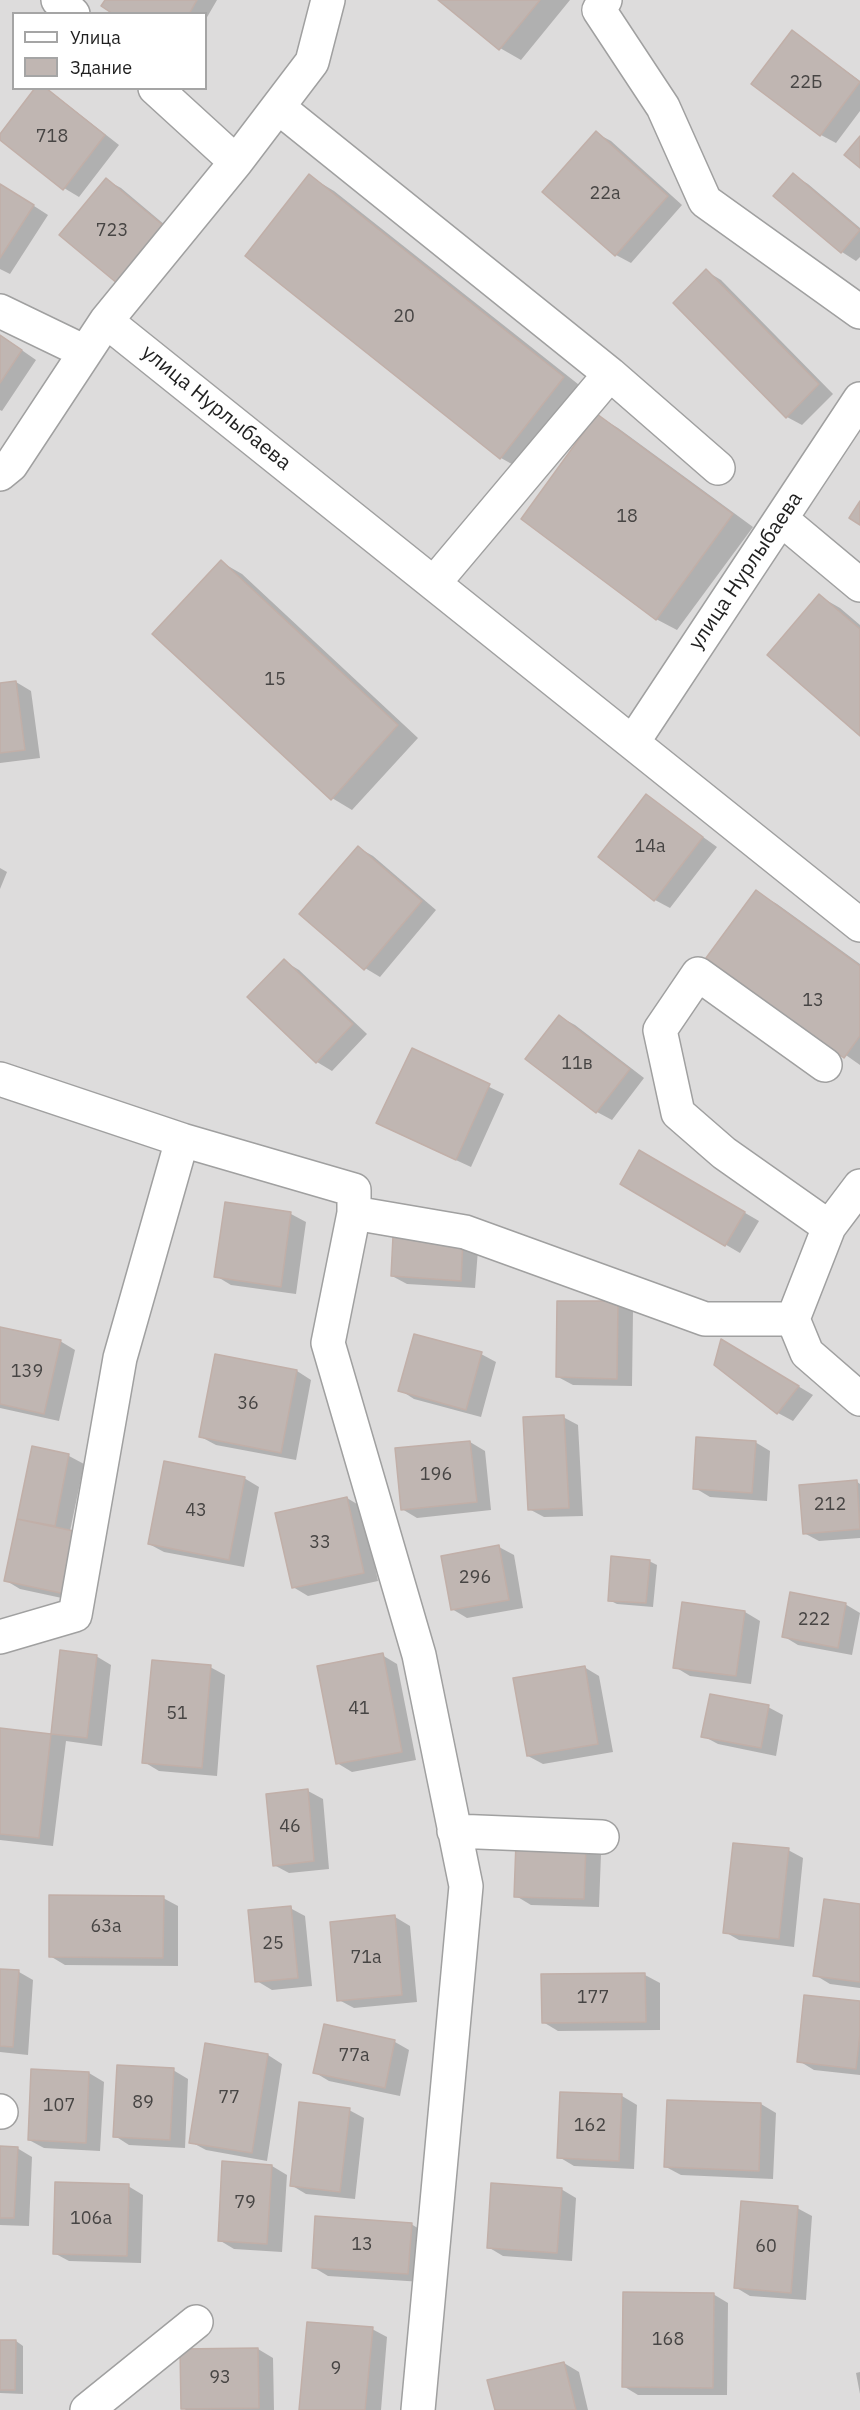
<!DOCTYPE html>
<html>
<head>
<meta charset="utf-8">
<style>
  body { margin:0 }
  #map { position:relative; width:860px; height:2410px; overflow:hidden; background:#f0ebe6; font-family:"IBM Plex Sans",sans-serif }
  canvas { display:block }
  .legend { position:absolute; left:12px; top:12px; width:195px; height:78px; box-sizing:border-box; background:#fff; border:2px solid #a5a5a5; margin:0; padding:8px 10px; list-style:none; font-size:18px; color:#1f1f1f }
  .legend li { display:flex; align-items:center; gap:12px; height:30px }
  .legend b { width:30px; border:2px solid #a5a5a5 }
</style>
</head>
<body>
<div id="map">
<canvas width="860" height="2410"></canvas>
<ul class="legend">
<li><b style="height:8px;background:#fff"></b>Улица</li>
<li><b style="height:16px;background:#c0b6b2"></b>Здание</li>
</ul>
</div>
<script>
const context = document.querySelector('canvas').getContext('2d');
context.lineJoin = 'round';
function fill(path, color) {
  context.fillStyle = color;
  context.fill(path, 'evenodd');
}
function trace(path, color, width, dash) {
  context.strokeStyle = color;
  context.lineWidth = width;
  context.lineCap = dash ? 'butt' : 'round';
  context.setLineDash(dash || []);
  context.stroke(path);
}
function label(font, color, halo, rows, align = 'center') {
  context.font = font + ' "IBM Plex Sans",sans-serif';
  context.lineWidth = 4.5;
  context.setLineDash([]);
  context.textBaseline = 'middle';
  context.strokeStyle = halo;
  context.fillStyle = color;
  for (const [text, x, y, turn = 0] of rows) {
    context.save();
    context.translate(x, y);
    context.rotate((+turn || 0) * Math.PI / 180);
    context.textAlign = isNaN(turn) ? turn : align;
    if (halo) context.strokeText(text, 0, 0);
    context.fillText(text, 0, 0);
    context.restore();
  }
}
fill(new Path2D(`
  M0 0H860V2410H0ZM14 14H206V88H14ZM336 1301 416 1639 328 1343Z`), '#dddcdc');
fill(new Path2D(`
  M107 0H217L206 19V14H116Z
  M440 0H570L521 60 500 48Z
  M792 32 860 81V111L836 143 821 135Z
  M46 88 119 145 79 197 64 188 0 138Z
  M596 133 611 141 682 205 631 263 616 255Z
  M793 175 808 184 860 228V257L856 261 842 252 775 196Z
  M309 176 334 191 588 392 526 472 501 458Z
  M106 180 121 188 178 236 119 282Z
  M0 184 48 215 10 274 0 269Z
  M706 271 721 280 833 394 802 425 787 417 675 303Z
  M0 335 36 360 2 411 0 410Z
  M598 416 618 428 753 527 677 630 656 619Z
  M221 562 242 574 418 738 352 810 332 798Z
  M819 596 840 608 860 625V734Z
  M16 682 31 691 40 758 0 763V684Z
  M646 796 717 847 670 908 655 900 600 857Z
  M359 848 373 856 436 910 380 977 365 968Z
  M0 868 7 872 0 889Z
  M756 892 777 904 860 964V1065L708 958Z
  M284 961 299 970 367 1034 332 1071 317 1062Z
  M560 1017 575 1025 644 1078 612 1120 597 1112Z
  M412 1050 504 1094 471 1167 393 1131Z
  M640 1152 759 1221 740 1253 622 1184Z
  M291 1214 306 1222 296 1294 231 1285 216 1276Z
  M394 1237 478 1250 475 1288 407 1284 392 1276Z
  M618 1303 633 1311 632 1386 573 1385 558 1377Z
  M0 1328 60 1341 75 1350 59 1421 0 1408Z
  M736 1349 813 1395 793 1421 778 1413Z
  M481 1354 496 1362 481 1417 414 1399 400 1390Z
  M297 1371 311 1380 296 1460 216 1445 201 1437Z
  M563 1417 578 1425 583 1516 544 1517 529 1509Z
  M470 1442 485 1451 491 1510 417 1518 402 1509Z
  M755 1442 770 1451 767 1501 710 1497 695 1488Z
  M33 1448 69 1456 84 1464 70 1531 85 1603 20 1589 5 1580Z
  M244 1478 259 1487 244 1567 164 1552 149 1544Z
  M856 1481 860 1484V1538L819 1541 804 1533Z
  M347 1498 362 1507 378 1581 308 1596 293 1587Z
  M499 1547 514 1555 523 1608 467 1618 452 1609Z
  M649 1561 657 1565 653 1607 617 1604 609 1600Z
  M684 1604 745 1612 760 1621 751 1684 690 1676 675 1667Z
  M845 1604 860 1613 852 1655 798 1645 783 1636Z
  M62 1652 96 1656 111 1665 102 1746 66 1741 53 1846 0 1840V1729L52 1735Z
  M382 1655 397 1664 416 1760 352 1772 337 1763Z
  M210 1667 225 1675 217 1776 159 1771 144 1762Z
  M584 1667 599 1676 613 1752 543 1764 528 1756Z
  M768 1707 783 1715 776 1756 718 1744 703 1736Z
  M308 1791 323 1799 329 1869 289 1873 274 1865Z
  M586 1845 601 1854 599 1907 531 1905 516 1896Z
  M788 1850 803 1858 794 1947 739 1940 725 1932Z
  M163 1898 178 1906V1966L65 1965 50 1956Z
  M860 1905V1988L830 1984 815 1975Z
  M290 1908 305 1916 312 1986 272 1990 257 1981Z
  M395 1917 410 1926 417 2002 354 2008 339 2000Z
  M0 1970 19 1972 33 1980 28 2055 0 2052Z
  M645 1975 660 1983V2030L558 2031 543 2022Z
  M860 2003V2075L814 2070 799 2061Z
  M395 2042 409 2050 400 2096 329 2081 314 2072Z
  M268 2055 282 2064 267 2161 206 2150 191 2142Z
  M33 2070 89 2073 104 2082 100 2151 44 2148 29 2140Z
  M173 2070 188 2079 185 2148 129 2145 115 2136Z
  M622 2096 637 2105 634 2169 574 2166 559 2157Z
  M761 2104 776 2113 773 2179 681 2175 666 2167Z
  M349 2110 364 2118 355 2199 306 2194 291 2185Z
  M0 2148H17L32 2157 29 2226 0 2225Z
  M272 2166 287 2175 282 2252 234 2249 219 2240Z
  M128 2186 143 2195 141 2263 69 2261 54 2253Z
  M561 2189 576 2198 572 2261 503 2256 488 2247Z
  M797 2208 812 2216 806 2300 750 2296 735 2287Z
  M411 2224 426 2233 423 2282 328 2276 313 2267Z
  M713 2294 728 2303 727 2395H638L623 2386Z
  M372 2329 387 2337 381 2410H300Z
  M0 2341H16L23 2346V2394L0 2393Z
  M258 2349 273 2358 274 2410H186L183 2408 182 2350Z
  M564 2363 579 2372 588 2410H496Z
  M860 2372V2394L856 2373Z`), '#0003');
const building = new Path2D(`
  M105 0H197L189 14H113L101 6Z
  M438 0H540L499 50Z
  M792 30 860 82 820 136 751 84Z
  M35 88H46L105 135 63 190 0 140V134Z
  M596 131 668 196 615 256 542 192Z
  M860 136V168L844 155Z
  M793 173 860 230 841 253 773 196Z
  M309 174 564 377 500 459 245 256Z
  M106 178 164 226 118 284 59 235Z
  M0 184 34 205 0 258Z
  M706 269 819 384 786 418 673 303Z
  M0 335 22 350 0 383Z
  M597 414 733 514 656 620 521 519Z
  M860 501V525L849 518Z
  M221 560 398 725 331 800 152 634Z
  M819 594 860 629V736L767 655Z
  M16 681 25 750 0 753V683Z
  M646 794 703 837 654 901 598 857Z
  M358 846 422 901 364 970 299 914Z
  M756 890 860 966V1036L844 1058 706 958Z
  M284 959 353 1024 316 1063 247 997Z
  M559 1015 630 1069 596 1113 525 1059Z
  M412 1048 490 1084 456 1160 376 1123Z
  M639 1150 745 1212 725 1246 620 1184Z
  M225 1202 291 1212 281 1287 214 1277Z
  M393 1236 463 1240 461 1281 391 1276Z
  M557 1301H618L617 1379 556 1377Z
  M0 1327 61 1340 44 1414 0 1404Z
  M414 1334 482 1352 466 1410 398 1391Z
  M721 1339 799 1386 777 1414 714 1365Z
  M215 1354 297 1370 281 1453 199 1437Z
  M564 1415 569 1508 528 1510 523 1417Z
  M696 1437 756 1441 752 1493 693 1489Z
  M470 1441 477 1502 401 1510 395 1448Z
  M32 1446 69 1454 55 1526 17 1519Z
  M164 1461 245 1477 229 1560 148 1544Z
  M857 1480 860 1529 803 1534 799 1485Z
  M347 1497 364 1573 292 1588 275 1513Z
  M17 1519 83 1533 70 1595 4 1581Z
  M499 1545 509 1600 451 1610 441 1556Z
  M611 1556 650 1560 646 1603 608 1601Z
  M790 1592 846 1603 838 1648 782 1637Z
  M682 1602 745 1611 736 1676 673 1668Z
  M60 1650 97 1655 87 1738 51 1734Z
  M383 1653 402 1752 336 1764 317 1666Z
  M152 1660 211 1665 202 1768 142 1763Z
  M585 1666 598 1744 527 1756 513 1678Z
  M710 1694 769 1705 761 1748 701 1737Z
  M0 1728 51 1734 39 1838 0 1834Z
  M308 1789 314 1861 273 1866 266 1794Z
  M516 1842 586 1844 584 1899 514 1897Z
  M733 1843 789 1848 779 1939 723 1933Z
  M49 1895 164 1896 163 1958 49 1957Z
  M824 1899 860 1904V1982L813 1976Z
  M291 1906 298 1978 255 1982 248 1910Z
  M395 1915 402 1995 337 2001 330 1922Z
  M0 1969 19 1970 13 2047 0 2046Z
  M645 1973 646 2022 542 2023 541 1974Z
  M804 1995 860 2001V2034L856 2069 797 2062Z
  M324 2024 395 2040 385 2088 313 2073Z
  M205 2043 268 2054 252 2153 189 2143Z
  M117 2065 174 2068 170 2140 113 2137Z
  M31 2069 89 2072 86 2143 28 2140Z
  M560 2092 622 2094 619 2161 557 2158Z
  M667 2100 761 2103 759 2171 664 2167Z
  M299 2102 350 2108 340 2192 290 2186Z
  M0 2146 18 2147 14 2218H0Z
  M222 2161 272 2165 267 2244 218 2241Z
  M55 2182 129 2184 127 2256 53 2254Z
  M491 2183 562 2188 557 2253 487 2248Z
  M741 2201 798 2206 791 2293 734 2288Z
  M315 2216 412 2223 408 2274 312 2268Z
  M623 2292 714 2293 713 2388 622 2387Z
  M307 2322 373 2327 365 2410H299Z
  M0 2340H16L15 2390H0Z
  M258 2348 259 2408 181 2409 180 2349Z
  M564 2362 576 2410H495L487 2380Z`);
fill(building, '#c0b6b2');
trace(building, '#c1afa8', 1.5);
const minor = new Path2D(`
  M58 0 73 14
  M605 0 599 10 663 107 705 201 860 312
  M155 88 236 162
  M278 107 610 374 718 468
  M0 311 85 352
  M106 321 860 925
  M0 474 11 465 106 321 236 162 312 62 328 0
  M781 519 860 585
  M434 583 610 374
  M633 742 860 399
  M825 1065 698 974 660 1030 678 1113 724 1153 829 1227
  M0 1079 182 1140
  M860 1186 829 1227 793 1319 807 1353 860 1399
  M0 1637 75 1615 120 1358 182 1140 354 1190V1213
  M454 1831 602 1837
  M0 2111 1 2112
  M87 2410 196 2322
  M418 2410 466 1886 419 1655 328 1343 354 1213 465 1232 705 1319H793`);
trace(minor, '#a0a0a0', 36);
trace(minor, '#fff', 33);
label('18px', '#474544', null, [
  ["22Б",806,83],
  ["718",52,137],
  ["22а",605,194],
  ["723",112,231],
  ["20",404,317],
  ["18",627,517],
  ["15",275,680],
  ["14а",650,847],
  ["13",813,1001],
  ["11в",577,1064],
  ["139",27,1372],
  ["36",248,1404],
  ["196",436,1475],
  ["212",830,1505],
  ["43",196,1511],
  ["33",320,1543],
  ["296",475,1578],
  ["222",814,1620],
  ["41",359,1709],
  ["51",177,1714],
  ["46",290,1827],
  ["63а",106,1927],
  ["25",273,1944],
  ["71а",366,1958],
  ["177",593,1998],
  ["77а",354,2056],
  ["77",229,2098],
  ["89",143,2103],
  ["107",59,2106],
  ["162",590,2126],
  ["79",245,2203],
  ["106а",91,2219],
  ["13",362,2245],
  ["60",766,2247],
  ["168",668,2340],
  ["9",336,2369],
  ["93",220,2378]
]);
label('21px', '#1f1f1f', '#fff', [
  ["улица Нурлыбаева",216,408,39],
  ["улица Нурлыбаева",746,571,-56]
]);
</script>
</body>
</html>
